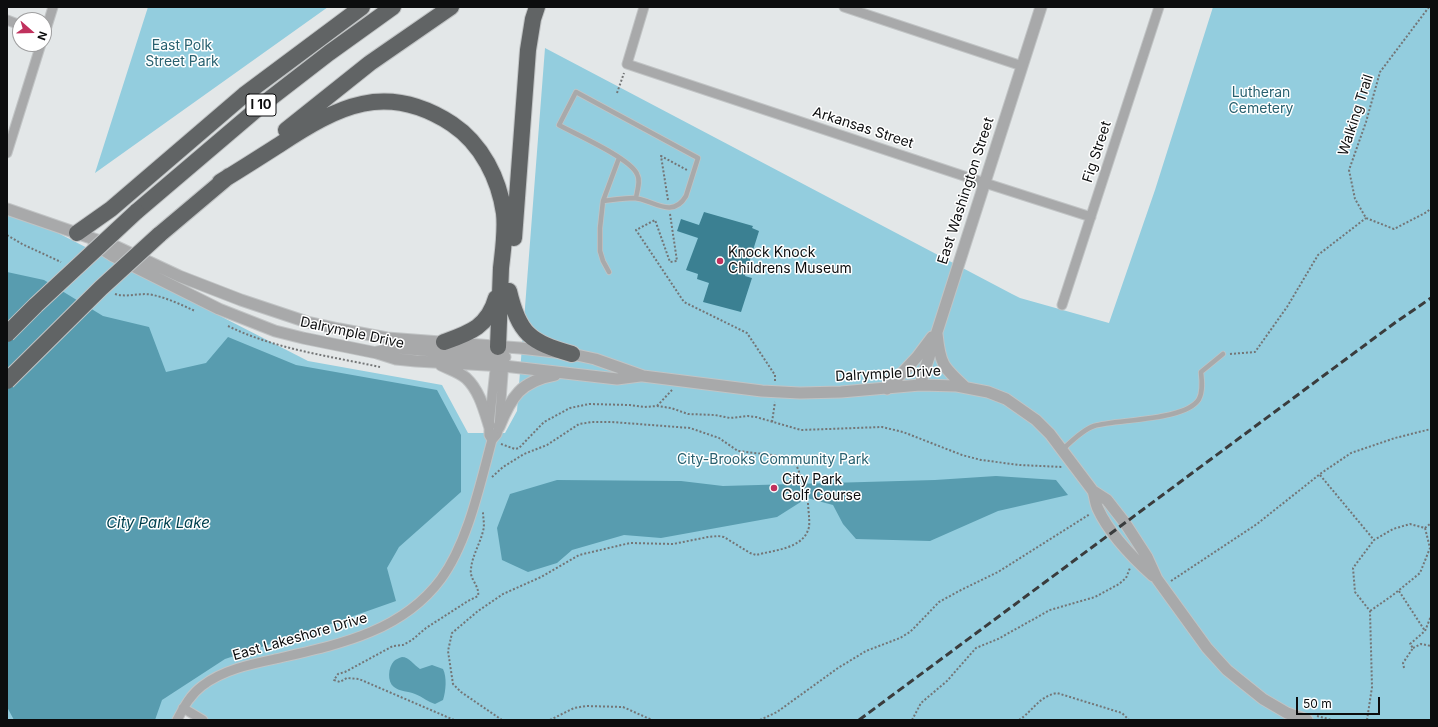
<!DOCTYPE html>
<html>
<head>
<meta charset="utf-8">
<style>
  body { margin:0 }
  #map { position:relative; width:1438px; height:727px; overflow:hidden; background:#e3e7e8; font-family:Inter,sans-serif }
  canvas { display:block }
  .frame { position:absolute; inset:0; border:8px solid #0c0d0e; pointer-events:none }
  .north { position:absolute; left:12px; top:12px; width:40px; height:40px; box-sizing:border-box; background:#fff; border:1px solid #9e9e9f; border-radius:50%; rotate:110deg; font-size:11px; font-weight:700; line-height:16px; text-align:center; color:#0c0d0e }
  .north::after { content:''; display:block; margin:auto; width:14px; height:18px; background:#c0315d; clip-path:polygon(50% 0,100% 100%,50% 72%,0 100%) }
  .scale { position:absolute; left:1296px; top:697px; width:84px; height:18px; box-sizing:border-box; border:2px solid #0c0d0e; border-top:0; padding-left:5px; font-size:12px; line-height:14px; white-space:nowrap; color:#0c0d0e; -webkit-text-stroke:3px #fff; paint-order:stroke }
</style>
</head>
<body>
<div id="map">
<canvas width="1438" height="727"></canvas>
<div class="frame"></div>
<div class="north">N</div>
<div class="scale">50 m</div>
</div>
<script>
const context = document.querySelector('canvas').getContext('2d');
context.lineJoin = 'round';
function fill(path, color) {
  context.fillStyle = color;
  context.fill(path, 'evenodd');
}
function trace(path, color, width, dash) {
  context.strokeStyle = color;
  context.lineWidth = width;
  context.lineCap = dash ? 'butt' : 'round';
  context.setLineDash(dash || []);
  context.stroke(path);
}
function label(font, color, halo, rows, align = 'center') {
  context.font = font + ' Inter,sans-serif';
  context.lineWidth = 3;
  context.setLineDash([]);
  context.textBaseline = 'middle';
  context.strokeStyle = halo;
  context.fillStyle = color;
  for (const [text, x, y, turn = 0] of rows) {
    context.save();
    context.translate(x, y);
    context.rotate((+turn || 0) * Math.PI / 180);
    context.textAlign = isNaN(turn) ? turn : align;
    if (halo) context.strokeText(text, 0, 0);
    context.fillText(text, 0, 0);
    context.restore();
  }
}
fill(new Path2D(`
  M148 7H328L95 173Z
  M1213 7H1431V720H203L183 709 178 720H7V209L17 212 308 361 442 385 468 433H505L517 411 545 48 1012 294 1020 298 1109 323 1155 190Z`), '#93cdde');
fill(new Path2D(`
  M7 272 44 280 103 316 149 327 166 372 206 363 228 337 296 365 437 390 461 435V492L399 547 387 568 396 601 325 626 225 659 162 700 155 720H14L7 707Z
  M996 476 1056 480 1068 495 998 511 930 541 856 539 843 524 833 505 807 498 777 517 661 538 624 535 572 550 557 563 528 572 502 560 497 528 510 494 557 480 681 481 723 486 935 480Z
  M402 657C409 657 414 665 420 669L432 665 443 669C447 677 446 691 443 700L435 704C428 702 423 697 415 694 408 691 400 692 394 687 387 682 388 667 394 661 396 659 399 658 402 657Z`), '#589caf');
fill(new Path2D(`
  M704 212 753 226 752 228 759 231 745 276 752 278 741 312 703 302 709 283 697 279 698 274 686 270 698 238 677 231 681 219 699 225Z`), '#3b8092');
const service = new Path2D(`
  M603 201C613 200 624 198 634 198 652 199 672 220 686 196L698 158 576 92 559 125C575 134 630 158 637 174 641 181 637 191 636 198
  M609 272 603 261 600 251V228L603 201 619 158
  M1062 450C1071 442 1082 430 1094 426 1117 419 1186 421 1199 399 1203 391 1202 381 1201 372L1223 354`);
const minor = new Path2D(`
  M644 7 627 64 985 183 1091 217
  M844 7 1022 66
  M7 20 20 25
  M44 36 53 7
  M7 153 41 44
  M1062 305 1159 7
  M492 440 489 435V425L496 360
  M183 708 203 720
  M177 720C184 707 190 695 202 686 222 670 251 664 275 659 336 645 401 633 441 579 468 542 480 484 492 440L497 434 499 427 504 361`);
const tertiary = new Path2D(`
  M7 209 117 247 179 276 241 300 307 322 339 329 387 338 520 348 572 354 595 359 643 376 762 391 800 393 841 392 920 385 957 386 988 392 1006 399 1036 420 1050 434 1093 491 1107 500 1125 523 1147 557 1157 579 1207 648 1227 670 1263 699 1287 713 1307 720
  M94 244 113 256 219 309 275 331 303 338 377 353 396 359 416 361 504 366 617 379 640 376
  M937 334C940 364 943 367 965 387
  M377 352 397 348 505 357
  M441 365C449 369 459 372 466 378 479 390 484 409 489 425
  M920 385 1041 7
  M887 389 917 357 932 337
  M499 427C511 397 521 381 555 375
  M1093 491C1095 496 1095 503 1098 509 1109 533 1133 558 1153 576`);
const motorway = new Path2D(`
  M286 130 370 63 451 7
  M220 182C240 170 260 157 279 145 338 106 386 81 452 124 482 144 499 179 504 213 506 231 503 250 501 268 500 294 499 320 498 347
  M136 212 263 104 329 53 393 7
  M77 233 111 209 244 95 362 7
  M159 235 229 176
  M514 238 528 50 533 19 537 7
  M509 291C519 334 530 342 572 354
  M444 342C469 333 488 327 496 298`);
trace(service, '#c1c4c5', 6);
trace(minor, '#c1c4c5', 11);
trace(tertiary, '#c1c4c5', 13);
trace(motorway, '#c1c4c5', 18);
trace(new Path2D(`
  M1429 7 1380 72 1366 122 1349 170 1355 199 1366 218 1394 229 1427 212 1431 208
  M617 93 624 73
  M668 200 661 156 687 170
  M670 214 677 261 670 262 655 220 636 230 684 302 747 333 775 375V381
  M7 235 22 244 61 262
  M115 294C128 298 140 292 153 295 167 298 182 305 195 311
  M228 326C275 349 329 356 380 367
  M1230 354 1255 352 1287 307 1318 255 1366 218
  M657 406 672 390
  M772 422 775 402
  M501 444 515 449 519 448 544 422 570 408 589 404 630 405 644 407 657 406 671 408 688 414 715 415 730 418 748 416 756 417 801 430 882 427 903 432 962 455 981 460 1020 465 1062 467
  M1320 475 1374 540
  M492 477 503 467 524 454 547 445 579 424 592 422H612L690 428 719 438 738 451 789 457 796 464 801 477
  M1425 528 1431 523
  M1171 581 1257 524 1320 474 1351 453 1395 438 1431 429
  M1399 591 1425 631
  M1413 648 1421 644 1431 646
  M1404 668 1403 663 1413 648 1410 644 1425 631 1431 616
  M1317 716 1332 720
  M454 720 359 679 347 678 340 682 334 680 338 674 345 672 393 646 403 645 412 640 426 628 468 601 478 596C480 586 469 579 471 569 472 556 480 544 483 531 485 525 483 518 483 512
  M502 720 461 692 453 684 448 651 452 633 478 611 503 594 541 577 579 555 630 543 673 544 708 537 718 536 724 537 750 553 756 555C774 550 804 549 809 527 810 519 808 510 808 502
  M550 720 574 708 586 706 623 707 652 720
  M760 720 777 712 838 668 866 651 900 638 910 632 915 627 939 602 961 590 998 572 1090 514
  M912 720 921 703 947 681 976 648 998 639 1050 610 1095 597 1119 584 1126 578 1130 568
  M1019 720C1034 710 1038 697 1057 693L1122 713 1129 720
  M1367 720 1372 687 1370 611 1355 592 1353 568 1374 540 1393 529 1410 524 1425 528 1430 548 1420 573 1393 595 1370 611`), '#737576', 2, [2, 2]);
trace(service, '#a8a9aa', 4.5);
trace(minor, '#a8a9aa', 9);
trace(tertiary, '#a8a9aa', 11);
trace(motorway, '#616465', 16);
trace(new Path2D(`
  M859 720 1396 322 1431 298`), '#3a3c3d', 3, [8, 4]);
const motorwayBridge = new Path2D(`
  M7 334 36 305 136 212
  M7 381 101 288 159 235`);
trace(motorwayBridge, '#c1c4c5', 18, []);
trace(motorwayBridge, '#616465', 16);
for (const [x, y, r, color] of [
  [720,261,4,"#c0315d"],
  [774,488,4,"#c0315d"]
]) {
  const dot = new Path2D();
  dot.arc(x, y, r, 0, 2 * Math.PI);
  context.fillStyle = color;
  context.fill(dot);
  trace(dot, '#fff', 1.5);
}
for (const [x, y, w] of [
  [261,105,30]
]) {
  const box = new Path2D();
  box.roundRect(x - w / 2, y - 11, w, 22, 3);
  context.fillStyle = '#fff';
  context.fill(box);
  trace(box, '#0c0d0e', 1);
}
label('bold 13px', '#0c0d0e', null, [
  ["I 10",261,105]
]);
label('14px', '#28606f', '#fff', [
  ["East Polk",182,46],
  ["Street Park",182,62],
  ["Lutheran",1261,93],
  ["Cemetery",1261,109],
  ["City-Brooks Community Park",773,460]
]);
label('14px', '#0c0d0e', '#fff', [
  ["Walking Trail",1356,115,-72],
  ["Arkansas Street",863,128,18],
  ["Fig Street",1097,152,-72],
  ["East Washington Street",966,191,-72],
  ["Dalrymple Drive",352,333,12],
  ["Dalrymple Drive",888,374,-3],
  ["East Lakeshore Drive",300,637,-16]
]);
label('14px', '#0c0d0e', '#fff', [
  ["Knock Knock",728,253],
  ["Childrens Museum",728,269],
  ["City Park",782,480],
  ["Golf Course",782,496]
], 'left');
label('italic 15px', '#00404e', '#fff', [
  ["City Park Lake",158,523]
]);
</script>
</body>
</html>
